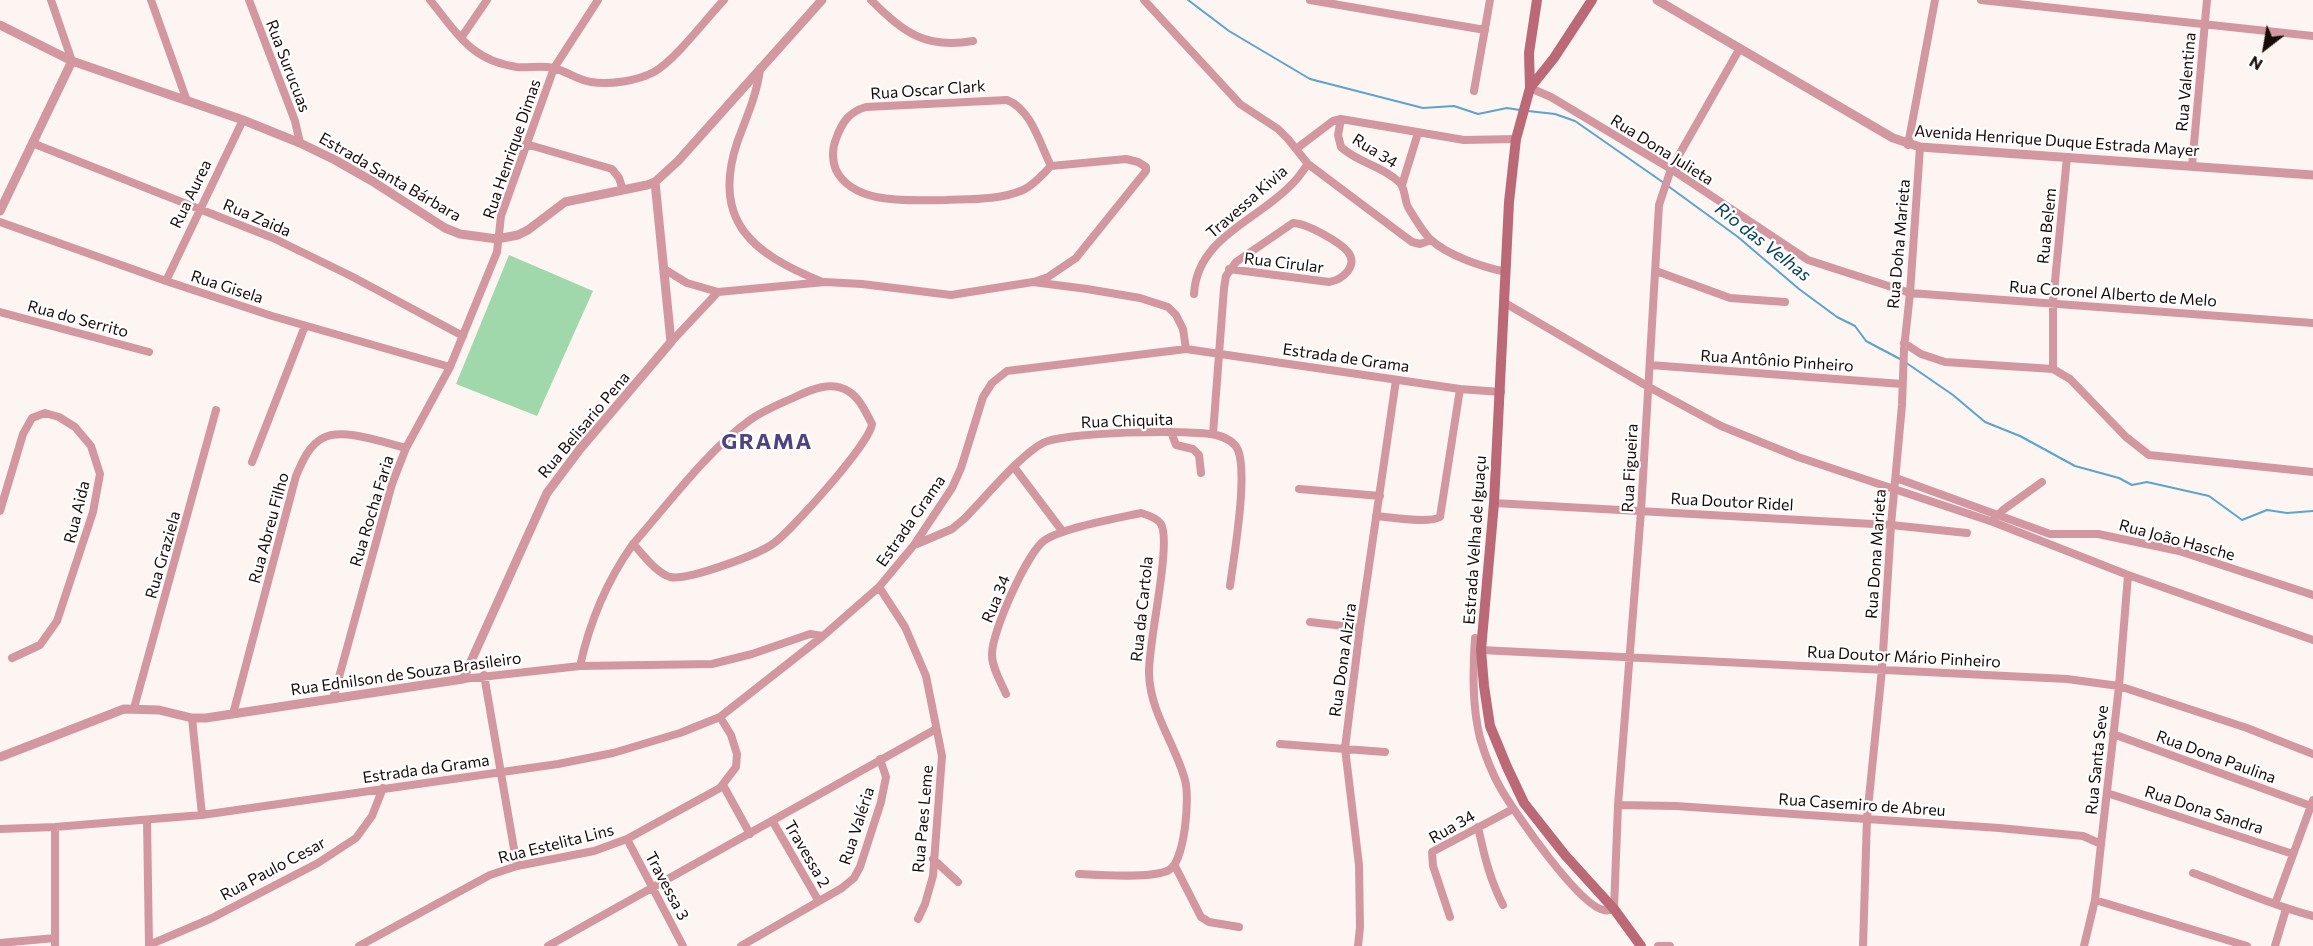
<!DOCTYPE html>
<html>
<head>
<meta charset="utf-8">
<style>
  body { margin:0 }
  #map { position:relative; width:2313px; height:946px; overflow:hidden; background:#fcf5f2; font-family:Commissioner,sans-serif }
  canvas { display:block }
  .north { position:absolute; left:2235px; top:18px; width:60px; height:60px; -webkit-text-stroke:4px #fff; paint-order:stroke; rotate:211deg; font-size:16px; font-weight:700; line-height:24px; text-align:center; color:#170c08 }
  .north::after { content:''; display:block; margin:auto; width:21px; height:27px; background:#170c08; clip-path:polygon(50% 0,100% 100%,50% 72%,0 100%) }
</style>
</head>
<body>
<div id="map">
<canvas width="2313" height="946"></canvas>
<div class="north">N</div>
</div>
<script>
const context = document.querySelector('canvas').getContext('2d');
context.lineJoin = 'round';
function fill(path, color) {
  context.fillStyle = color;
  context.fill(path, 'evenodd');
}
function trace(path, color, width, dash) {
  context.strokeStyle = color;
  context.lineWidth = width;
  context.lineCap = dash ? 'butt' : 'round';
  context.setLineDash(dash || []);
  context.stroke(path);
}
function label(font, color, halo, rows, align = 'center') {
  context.font = font + ' Commissioner,sans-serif';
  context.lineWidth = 4.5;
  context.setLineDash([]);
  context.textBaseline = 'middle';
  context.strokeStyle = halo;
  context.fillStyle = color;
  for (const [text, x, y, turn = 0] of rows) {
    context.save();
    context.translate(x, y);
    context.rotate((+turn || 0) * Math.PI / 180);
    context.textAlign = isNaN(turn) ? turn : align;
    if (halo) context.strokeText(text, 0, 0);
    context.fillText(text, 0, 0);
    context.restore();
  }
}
fill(new Path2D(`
  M509 255 593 291 537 416 456 384Z`), '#a0d8ac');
trace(new Path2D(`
  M1188 0 1229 31 1310 79 1423 108 1454 106 1478 114 1507 108 1520 110
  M1528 111 1555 114 1575 121 1664 183
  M1668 186 1738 237 1799 289 1837 317 1855 326 1866 341 1900 359
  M1905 362 1953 395 1985 422 2020 436 2075 466 2119 478 2132 485 2147 482 2209 496 2242 520 2267 510 2287 513 2313 511`), '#5ca3d0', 2);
trace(new Path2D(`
  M51 0 72 61
  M151 0 187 101
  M249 0 295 121 300 143
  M430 0C457 33 471 61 517 67 529 68 542 65 553 68 567 71 577 80 591 82 610 85 637 81 654 72 676 59 705 20 724 0
  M871 0C904 33 925 49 973 41
  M1144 0 1240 104 1278 129 1288 139 1308 164 1412 242 1420 244 1431 240
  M1310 0 1485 30
  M1981 0 2313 36
  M461 38 487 0
  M760 69C757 95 746 118 737 143 711 222 754 254 820 281
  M1530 88 1551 97 1671 169 1808 260 1910 293 2313 323
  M1474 91 1490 0
  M1007 100C1031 109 1040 144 1051 166 1043 174 1034 185 1023 190 1000 200 971 199 946 200 912 200 854 206 836 170 832 160 832 148 836 139 842 122 849 112 866 107Z
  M1341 119 1338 135 1341 147C1358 163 1383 166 1400 183 1406 190 1404 201 1409 209 1415 218 1422 231 1430 239 1448 256 1483 267 1506 272
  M32 143 273 238 351 276 463 336
  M526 144 612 169 619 178 623 190
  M1908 145 1935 0
  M1296 149 1333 121 1341 119 1464 140 1516 139
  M2192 166 2207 0
  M1402 185 1418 133
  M0 222 166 281 272 316 450 367
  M664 269 687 283 718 292 825 282 862 284 951 295 1033 282 1087 289 1140 298 1168 307 1176 315 1183 329 1186 349
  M1656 271 1730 298 1785 302
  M166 281 243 120
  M1034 282 1048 277 1076 258 1146 171V167L1138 162 1126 159 1051 166
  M1194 294C1197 238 1256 221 1290 186 1297 180 1302 172 1308 164
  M1505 303 1647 386 1721 426 1798 457 1993 522 2128 575 2313 640
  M0 312 149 352
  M671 342 718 292
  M1904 343 1921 354 1945 362 2053 369 2070 379 2126 437 2149 455 2313 472
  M1650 365 1902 384
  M2053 369V302L2067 157
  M1171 432 1176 445 1193 449 1199 455 1201 473
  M1213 434 1224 288 1226 276 1236 262 1293 223C1306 223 1340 242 1348 252 1359 266 1342 280 1329 282L1229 269
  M252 462 305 326
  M1014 467 1063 532
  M1896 478 2050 534H2098L2179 551 2313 595
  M1299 489 1380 496
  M1494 503 1891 525 1967 533
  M0 511 23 434 32 418 45 413 59 417 75 427 91 446 100 474 93 512 57 621 40 645 12 658
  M1376 516C1391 517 1429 524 1440 517L1460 389
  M1995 518 2003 510 2042 482
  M917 544 952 529 964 519C984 499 1020 455 1043 443 1062 432 1192 429 1216 435 1224 437 1234 441 1238 450 1248 475 1234 556 1230 586
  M879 587 905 627 926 676 942 756 933 876 925 904 918 919
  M1310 622 1360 628
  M1475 638C1473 672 1472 705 1480 738 1485 755 1493 775 1501 789 1515 813 1580 907 1604 910 1607 911 1611 910 1614 909L1618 805 1641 511 1659 205 1671 169 1740 48
  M1481 650 2067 679 2119 686 2247 728 2313 754
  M580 666C590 620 606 582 633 544 669 503 706 452 750 420 764 410 780 404 795 397 812 389 831 381 848 391 860 398 866 413 872 424 871 442 791 531 774 543 760 554 687 581 670 577 656 573 643 554 633 544
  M484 675 517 866
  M463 679 580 666 712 664 752 654 810 634 823 636
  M1006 694C1001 682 992 668 992 655 991 634 1027 552 1045 540 1062 528 1118 518 1141 513 1148 515 1157 518 1161 524 1172 543 1148 644 1149 673 1150 713 1175 743 1185 780 1190 797 1185 861 1169 870 1153 879 1098 875 1079 874
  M333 699 392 484 406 448 450 367 497 252 501 216 554 68 598 0
  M134 708 216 410
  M233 714 296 476C302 462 309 445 323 438 343 427 384 443 406 448
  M192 718 202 815
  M2113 734 2311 806
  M1280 744 1385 752
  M723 785 750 834
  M2107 793 2293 854
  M1618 805 1676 806 1999 828 2083 836 2101 844
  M147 820 149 946
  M773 822 818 900
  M1478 827C1484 855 1490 880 1503 905
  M0 829 55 827 202 815 558 764 613 753 680 733 720 717 823 636 879 587 914 545 952 488 961 468 983 397 992 383 1007 371 1186 349 1460 389 1501 392
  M627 839 683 946
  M933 859 958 882
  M1175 866 1201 917 1209 922 1239 927
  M2193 873C2233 887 2273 906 2313 916
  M2095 900 2247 946
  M2275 904 2313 800
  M1450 917 1433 866 1432 852 1513 809
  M0 943 55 938
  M149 945 210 919 318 863 356 838 372 816 383 788
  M55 946V827
  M359 946 490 875 517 866 594 851 627 839 720 788 736 767 737 754 731 735 720 717
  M548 946 936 729
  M741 946 842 888 854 878 860 867 881 802 886 777 880 759
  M1358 946 1360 927 1359 865 1345 748 1360 628 1396 380
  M1658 946H1670
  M1863 946 1867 818 1882 669 1891 525 1902 405 1904 349 1910 293 1920 147
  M2084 946 2095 900 2101 844 2119 686 2128 575
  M2275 946 2286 909`), '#d297a0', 8);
trace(new Path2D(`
  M1657 0 1893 138 1920 147 2313 175
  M0 25 72 61 243 120 300 143 335 160 372 181 445 228 460 234 497 239 518 235 528 230 565 202 647 185 655 182 678 161 822 0
  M0 211 72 61
  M0 757 124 709 159 710 192 718H206L463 679 547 493 580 449 671 342 655 182`), '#d297a0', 9);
trace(new Path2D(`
  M1537 0 1529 53 1530 88 1516 139 1509 202 1494 503 1481 650 1484 686 1490 726 1507 767 1524 803 1565 855 1614 909 1641 946
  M1530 88 1554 58 1592 0`), '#bb6877', 10);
label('16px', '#170c08', '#fff', [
  ["Rua Surucuas",288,66,69],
  ["Rua Valentina",2186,82,-85],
  ["Rua Oscar Clark",928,90,-4],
  ["Avenida Henrique Duque Estrada Mayer",2057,141,4],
  ["Rua Henrique Dimas",512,149,-71],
  ["Rua Dona Julieta",1662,150,32],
  ["Rua 34",1375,151,32],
  ["Estrada Santa Bárbara",390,177,30],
  ["Rua Aurea",191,194,-64],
  ["Travessa Kivia",1247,202,-41],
  ["Rua Zaida",257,218,23],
  ["Rua Belem",2047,226,-84],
  ["Rua Doha Marieta",1899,244,-85],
  ["Rua Cirular",1284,263,7],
  ["Rua Gisela",227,287,18],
  ["Rua Coronel Alberto de Melo",2113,294,4],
  ["Rua do Serrito",78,319,15],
  ["Estrada de Grama",1346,358,8],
  ["Rua Antônio Pinheiro",1777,361,4],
  ["Rua Chiquita",1127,421,-2],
  ["Rua Belisario Pena",584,425,-50],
  ["Rua Figueira",1630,468,-87],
  ["Rua Doutor Ridel",1732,502,3],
  ["Rua Rocha Faria",372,511,-73],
  ["Rua Aida",77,512,-76],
  ["Estrada Grama",911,521,-55],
  ["Rua Abreu Filho",269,528,-75],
  ["Estrada Velha de Iguaçu",1475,540,-86],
  ["Rua João Hasche",2177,540,15],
  ["Rua Dona Marieta",1876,554,-86],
  ["Rua Graziela",163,555,-74],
  ["Rua 34",996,599,-68],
  ["Rua da Cartola",1142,609,-84],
  ["Rua Doutor Mário Pinheiro",1904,657,3],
  ["Rua Dona Alzira",1343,660,-82],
  ["Rua Ednilson de Souza Brasileiro",406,674,-8],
  ["Rua Dona Paulina",2216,757,20],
  ["Rua Santa Seve",2097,760,-84],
  ["Estrada da Grama",426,769,-8],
  ["Rua Casemiro de Abreu",1862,805,4],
  ["Rua Dona Sandra",2204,810,18],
  ["Rua Paes Leme",923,819,-85],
  ["Rua Valéria",857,826,-72],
  ["Rua 34",1452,827,-30],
  ["Rua Estelita Lins",556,844,-14],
  ["Travessa 2",807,854,60],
  ["Rua Paulo Cesar",273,869,-28],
  ["Travessa 3",667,886,62]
]);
label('italic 18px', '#03405e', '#fff', [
  ["Rio das Velhas",1763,242,38]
]);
context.letterSpacing = '1.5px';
label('bold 22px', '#4e4482', '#fff', [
  ["GRAMA",767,442]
]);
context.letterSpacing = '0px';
</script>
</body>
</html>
